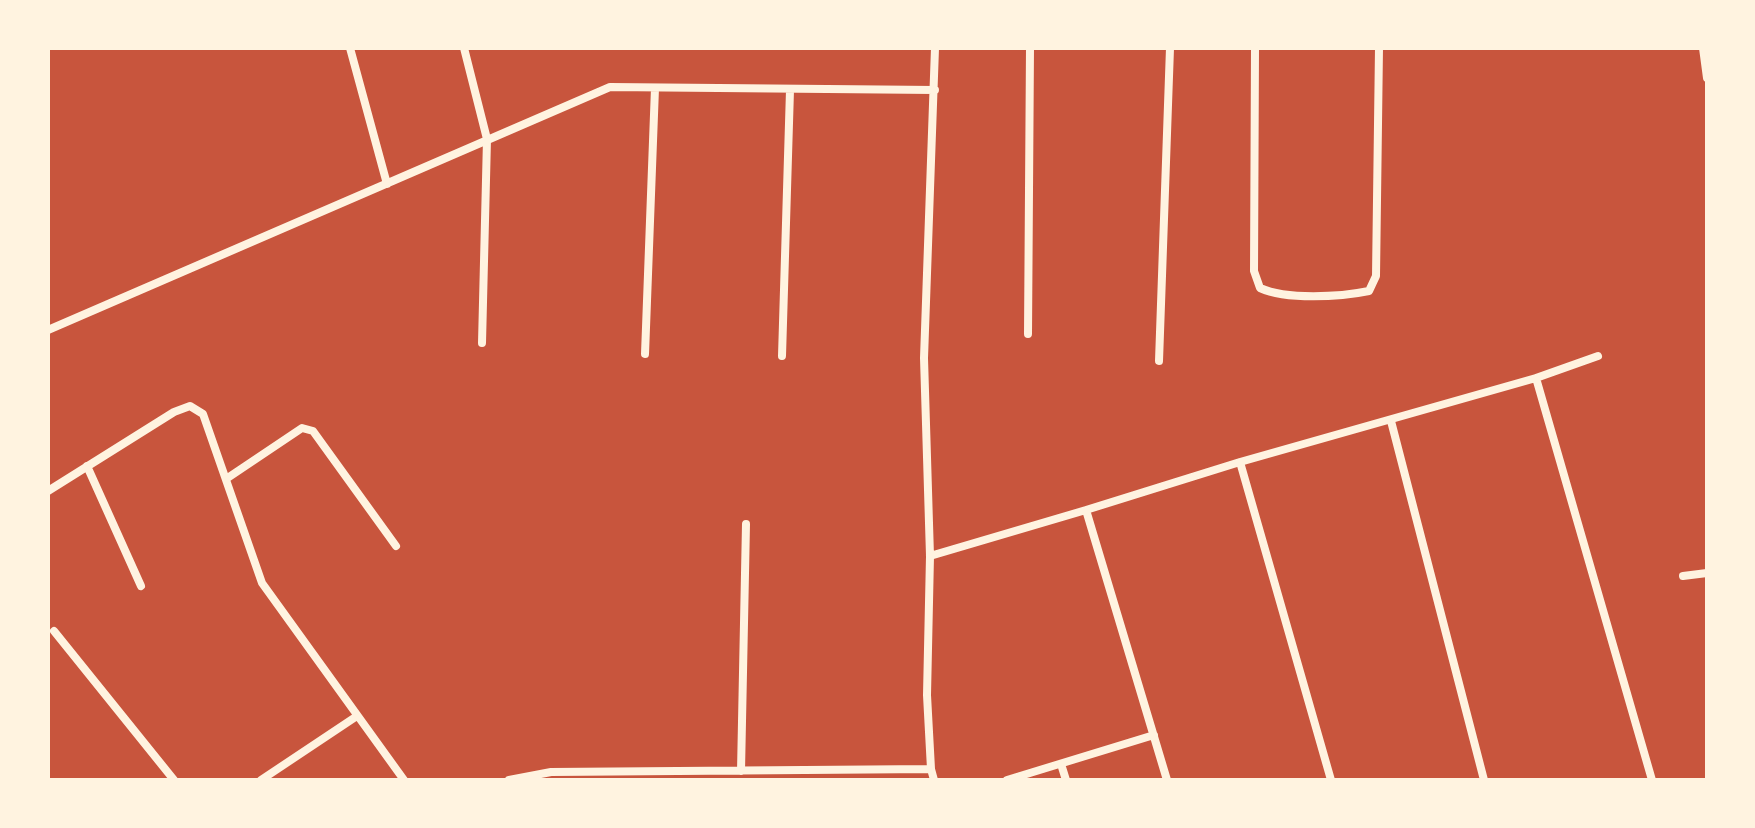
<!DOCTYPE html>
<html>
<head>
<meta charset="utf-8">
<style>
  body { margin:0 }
  #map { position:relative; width:1755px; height:828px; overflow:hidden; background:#c8553d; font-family:Inter,sans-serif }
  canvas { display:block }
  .frame { position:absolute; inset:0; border:50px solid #fff3e0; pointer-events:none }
</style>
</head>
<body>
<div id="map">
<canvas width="1755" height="828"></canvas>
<div class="frame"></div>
</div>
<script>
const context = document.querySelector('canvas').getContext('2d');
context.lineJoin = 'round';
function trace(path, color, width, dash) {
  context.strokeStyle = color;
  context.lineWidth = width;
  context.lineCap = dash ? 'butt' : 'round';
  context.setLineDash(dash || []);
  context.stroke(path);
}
trace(new Path2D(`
  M350 48 387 184
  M464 48 487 139 482 343
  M1255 48 1254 271 1260 288C1286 300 1340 297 1369 291L1376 276 1379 48
  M1703 48 1707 78
  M48 330 610 87 935 90
  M1028 334 1030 48
  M645 354 655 88
  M782 356 790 90
  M1159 361 1170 48
  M1536 378 1598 356
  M1391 421 1484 780
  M1240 462 1331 780
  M87 466 141 586
  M226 479 302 428 313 431 396 546
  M48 491 174 412 190 406 203 414 262 583 404 780
  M930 556 1086 510
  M1683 576 1707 573
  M54 631 174 780
  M1061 764 1066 780
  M741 771 746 524
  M261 780 357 716
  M509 780 551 772 931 769
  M934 780 931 769 927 695 930 556 924 358 935 48
  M1007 780 1154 735
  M1167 780 1086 510 1240 462 1536 378 1652 780`), '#fff3e0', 8);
</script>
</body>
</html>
